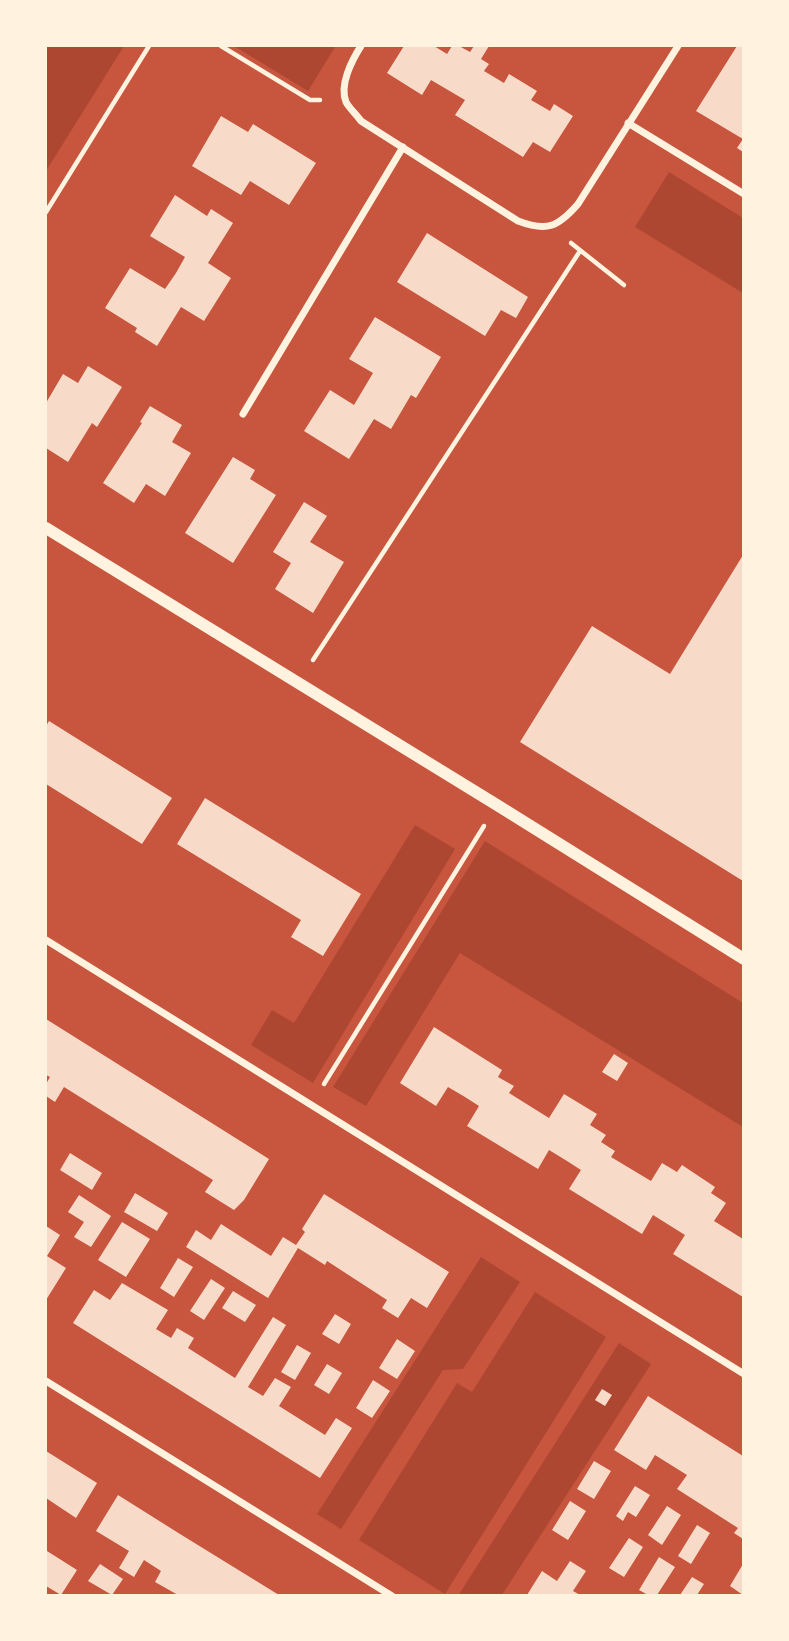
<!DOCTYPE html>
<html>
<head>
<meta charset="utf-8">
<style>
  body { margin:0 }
  #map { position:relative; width:789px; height:1641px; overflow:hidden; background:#c8553d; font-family:Raleway,sans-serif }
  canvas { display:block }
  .frame { position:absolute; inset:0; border:47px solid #fff3e0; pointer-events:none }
</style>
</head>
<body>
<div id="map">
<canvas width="789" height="1641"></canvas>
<div class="frame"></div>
</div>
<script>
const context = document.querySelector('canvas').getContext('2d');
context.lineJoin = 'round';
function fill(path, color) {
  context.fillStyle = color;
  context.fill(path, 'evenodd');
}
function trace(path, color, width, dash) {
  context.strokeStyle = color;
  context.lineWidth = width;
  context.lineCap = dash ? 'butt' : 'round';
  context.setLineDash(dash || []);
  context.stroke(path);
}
fill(new Path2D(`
  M46 46H124L46 171Z
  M234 46H332L335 47 308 91Z
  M669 172 743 218V293L635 227Z
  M415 825 455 849 313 1083 251 1045 272 1010 294 1023Z
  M485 841 743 1003V1127L460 953 366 1106 333 1087Z
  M481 1257 520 1282 463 1369 443 1370 341 1529 317 1514Z
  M535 1292 606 1337 445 1594 359 1540 457 1383 472 1392Z
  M619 1343 651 1364 502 1595 458 1596Z`), '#ae4732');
fill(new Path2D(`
  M404 46H434L447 54 452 46H459L470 52 474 46H489L481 59 489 64 484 71 504 83 509 74 537 91 531 100 550 111 554 104 573 116 550 152 533 142 523 157 455 115 465 100 431 80 422 95 387 73Z
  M737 46H743V152L737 148 743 139 696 111Z
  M221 116 248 132 253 124 316 163 289 205 250 181 241 195 192 166Z
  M175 195 207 216 211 209 233 223 208 263 231 278 204 321 181 307 157 346 135 332 137 328 105 308 130 268 165 289 176 273 185 257 150 236Z
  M427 233 528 297 516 318 501 310 485 336 397 282Z
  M375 317 441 357 416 398 411 395 391 429 374 419 349 459 304 431 330 390 354 405 373 373 349 359Z
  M88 366 122 387 97 427 92 423 68 462 46 448V403L63 374 78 383Z
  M150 406 182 425 172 442 191 453 165 496 146 484 134 503 103 483 142 423 140 422Z
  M233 457 255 470 250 479 276 495 233 563 185 533Z
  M304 502 327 516 310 542 344 562 313 613 275 589 291 563 273 552Z
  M743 555V881L520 742 592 626 670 674Z
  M49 721 172 798 142 844 46 784V726Z
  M205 798 361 894 323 956 291 937 301 920 177 844Z
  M46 1019 269 1159 244 1200 234 1210 205 1192 213 1180 64 1087 55 1102 46 1096V1084L50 1077 46 1075Z
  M434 1027 502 1070 498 1077 514 1086 509 1093 549 1118 564 1094 597 1114 590 1125 606 1135 601 1142 615 1151 611 1157 651 1181 662 1163 677 1172 682 1165 715 1187 711 1193 726 1203 714 1221 743 1239V1297L673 1254 685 1235 653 1215 642 1234 569 1189 581 1170 567 1161 549 1150 538 1169 467 1126 479 1106 465 1097 448 1087 436 1106 400 1083Z
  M614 1054 628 1063 617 1081 602 1072Z
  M70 1153 102 1173 92 1190 60 1170Z
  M135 1193 168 1213 157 1231 124 1212Z
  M324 1194 449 1272 427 1308 411 1298 398 1318 382 1308 387 1300 327 1261 325 1265 298 1248 268 1298 186 1247 196 1230 211 1240 221 1224 271 1256 283 1237 296 1245 305 1232 302 1229Z
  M79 1195 111 1216 91 1247 74 1237 84 1222 68 1212Z
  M122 1222 150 1239 126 1277 98 1260Z
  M46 1226 60 1235 47 1256 66 1268 46 1300Z
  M178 1258 193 1267 174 1297 160 1288Z
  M211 1279 225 1288 204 1320 190 1311Z
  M122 1283 168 1310 156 1329 171 1338 177 1328 194 1338 188 1348 235 1378 273 1317 286 1325 248 1387 263 1396 275 1378 291 1387 279 1406 325 1435 336 1418 352 1428 320 1478 73 1323 94 1290 110 1300Z
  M233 1291 256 1305 245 1322 222 1308Z
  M335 1314 351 1324 339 1344 322 1334Z
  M397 1339 415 1351 397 1379 379 1368Z
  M297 1345 311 1353 295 1380 281 1372Z
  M327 1364 342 1373 329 1394 314 1385Z
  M373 1380 390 1391 372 1418 356 1408Z
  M602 1389 612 1395 605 1406 595 1400Z
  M648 1396 743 1456V1539L734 1533 738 1528 677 1489 687 1475 655 1455 646 1470 614 1450Z
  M46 1451 97 1483 76 1518 46 1498Z
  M594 1461 611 1471 594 1499 577 1489Z
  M635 1486 650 1495 636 1517 628 1512 623 1521 616 1516Z
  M118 1495 180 1534 279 1595H178L155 1582 161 1571 144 1560 134 1577 119 1568 129 1551 96 1531Z
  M570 1501 586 1511 568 1540 552 1530Z
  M667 1506 681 1515 662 1545 648 1535Z
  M697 1525 710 1533 691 1564 678 1556Z
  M629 1538 643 1547 624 1577 609 1568Z
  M47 1551 77 1570 61 1595 46 1586Z
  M659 1557 675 1567 657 1595H648L639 1590Z
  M570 1561 586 1571 573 1591 580 1595H527L542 1571 557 1581Z
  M100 1564 123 1579 112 1595 88 1581Z
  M743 1564V1595L730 1586Z
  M692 1577 704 1584 697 1595H680Z`), '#f7dbc8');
trace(new Path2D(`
  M221 46 310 100H320
  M46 212 149 46
  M571 243 624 285
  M313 660 580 251
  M324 1084 484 826`), '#fff3e0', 4.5);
trace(new Path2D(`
  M361 46C352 60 339 85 346 102 349 108 357 115 361 121L518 221C547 232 558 227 578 204L678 46
  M628 123 744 194
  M243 414 403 147
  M46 940 744 1374
  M46 1381 392 1596`), '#fff3e0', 7);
trace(new Path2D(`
  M46 528 497 805 744 959`), '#fff3e0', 12);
</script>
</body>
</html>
